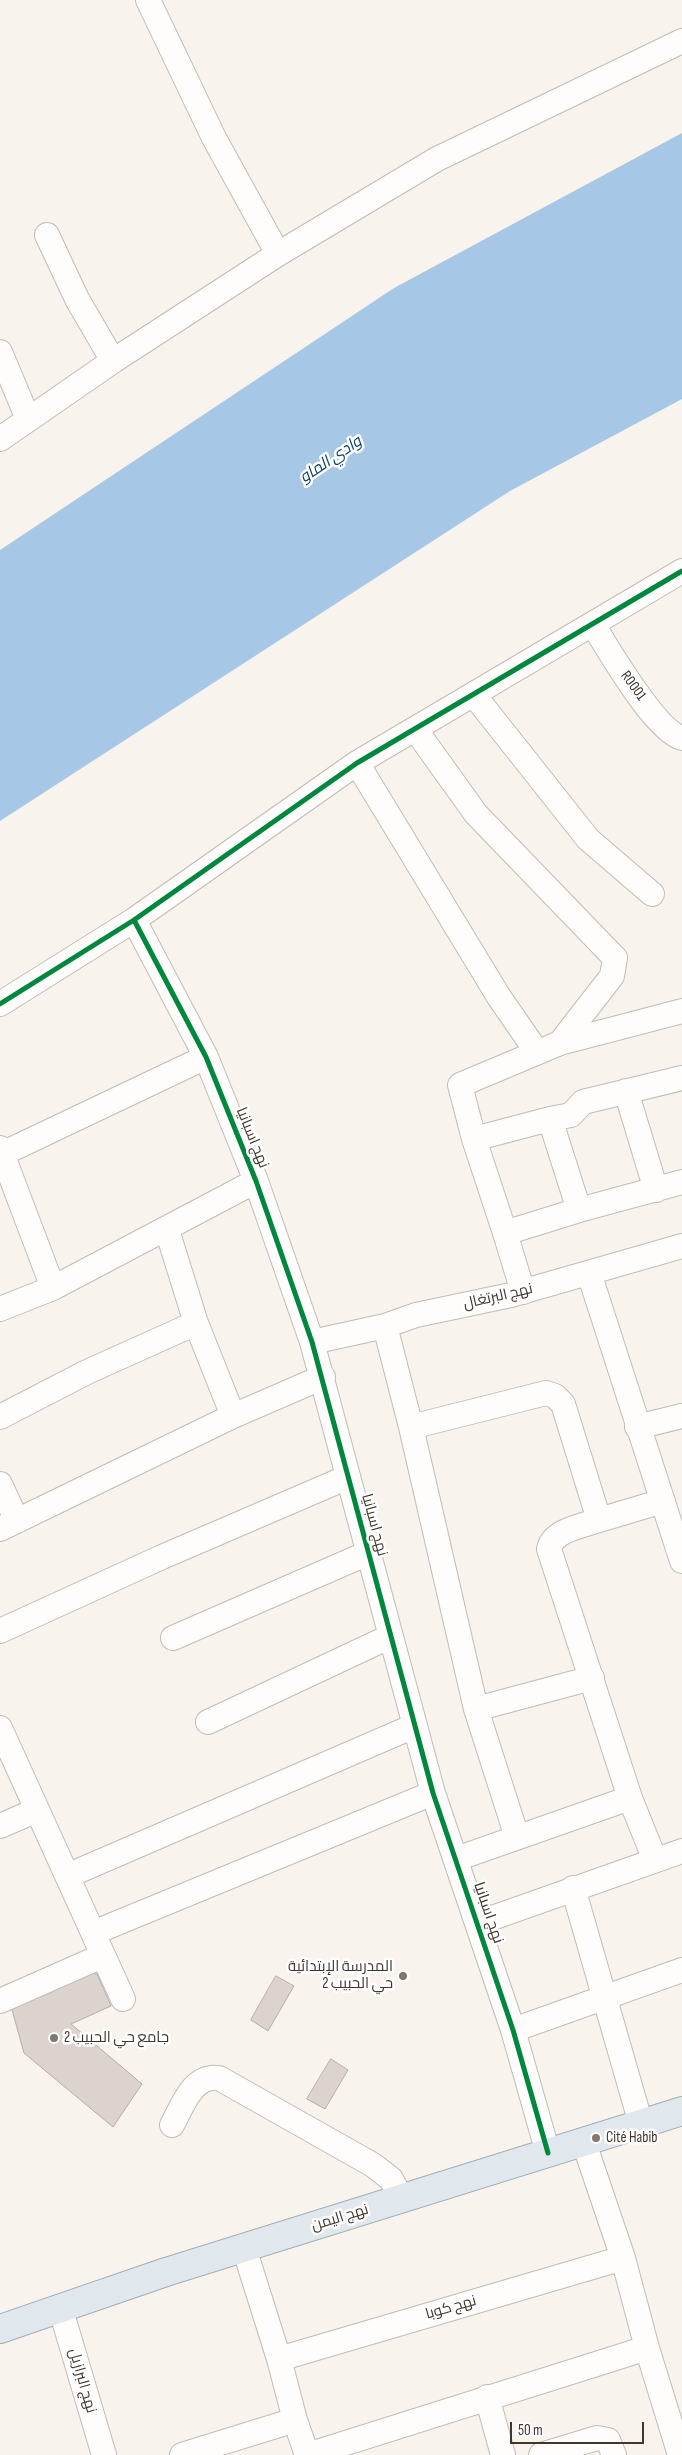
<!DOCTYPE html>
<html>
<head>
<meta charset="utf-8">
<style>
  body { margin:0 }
  #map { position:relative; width:682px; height:2455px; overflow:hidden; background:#f9f3ed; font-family:"Sofia Sans Condensed",sans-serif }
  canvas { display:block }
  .scale { position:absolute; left:510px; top:2422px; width:134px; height:22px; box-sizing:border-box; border:2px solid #41352c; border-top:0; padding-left:6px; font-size:15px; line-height:18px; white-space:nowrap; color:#41352c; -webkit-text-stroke:4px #fff; paint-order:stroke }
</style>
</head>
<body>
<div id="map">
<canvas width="682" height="2455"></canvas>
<div class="scale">50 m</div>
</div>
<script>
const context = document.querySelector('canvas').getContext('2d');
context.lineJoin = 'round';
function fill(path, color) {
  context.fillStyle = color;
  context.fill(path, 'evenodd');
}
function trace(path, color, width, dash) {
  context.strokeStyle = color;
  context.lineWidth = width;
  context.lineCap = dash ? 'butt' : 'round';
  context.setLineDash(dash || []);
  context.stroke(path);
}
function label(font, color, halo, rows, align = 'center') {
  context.font = font + ' "Sofia Sans Condensed",Cairo,sans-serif';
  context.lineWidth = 5;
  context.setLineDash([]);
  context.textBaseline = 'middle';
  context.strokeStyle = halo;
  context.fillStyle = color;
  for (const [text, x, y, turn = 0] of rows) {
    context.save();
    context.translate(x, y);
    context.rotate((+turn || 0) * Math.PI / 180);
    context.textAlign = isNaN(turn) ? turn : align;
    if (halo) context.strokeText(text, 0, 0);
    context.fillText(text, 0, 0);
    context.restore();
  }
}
fill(new Path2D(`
  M682 133V399L510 491 0 821V550L394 288Z`), '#a7c7e7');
const building = new Path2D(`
  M90 1973 97 1974 111 2006 71 2024 142 2084 113 2127 24 2053 11 2006Z
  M276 1976 294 1986 268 2031 251 2020Z
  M331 2059 348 2070 325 2109 307 2099Z`);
fill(building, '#dcd3cf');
trace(building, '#b6aca9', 1);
const minor = new Path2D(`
  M148 0 214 138 278 254
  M47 235 77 299 113 361
  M0 352 28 419
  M0 439 113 361 278 254 437 159 682 41
  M593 625C609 650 655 731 682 738
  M474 695 588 839 652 894
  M415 729 476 814 615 958 612 976 560 1043
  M357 763 499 997 537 1052
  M134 920 206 1057 256 1181 312 1342 433 1793 513 2030 548 2153
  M0 1004 134 920 357 763 682 571
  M626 1091 656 1190
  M550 1119 571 1115 583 1102 682 1078
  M474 1139 550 1119 579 1210 505 1233 474 1139 460 1085 560 1043 682 1011
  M0 1148 53 1288
  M2 1154 206 1057
  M579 1210 682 1182
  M167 1230 196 1323 233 1416
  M505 1233 523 1292
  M589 1273 682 1561
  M0 1309 53 1288 256 1181
  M385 1326 411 1427 546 1393 555 1396 563 1404 599 1520 663 1501
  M312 1342 385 1326 416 1315 511 1295 682 1246
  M0 1417 87 1372 196 1323
  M411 1427 476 1709 517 1837
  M637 1427 682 1416
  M0 1484 17 1521
  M599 1520C582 1526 553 1530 549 1549L630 1798 655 1860
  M0 1529 233 1416 323 1377
  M0 1631 162 1557 348 1477
  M173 1638 368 1553
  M476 1709 592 1678
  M208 1722 391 1636
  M0 1728 123 1999
  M0 1826 37 1810
  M456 1859 630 1798
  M67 1876 414 1726
  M573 1888 641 2124
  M478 1923 682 1851
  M93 1933 433 1793
  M0 2001 102 1956
  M513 2030 682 1970
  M172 2125C183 2105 193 2074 219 2078L373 2165 391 2179 402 2199
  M584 2143 623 2258 647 2348 680 2455
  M244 2248 279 2359 295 2420 307 2455
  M60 2307 104 2455
  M279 2359 623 2258
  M487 2397 503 2455
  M182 2455 295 2420
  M308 2455 647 2348
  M541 2455 597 2438 608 2440 614 2455`);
const major = new Path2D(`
  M0 2329 166 2272 682 2111`);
trace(minor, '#c3bbb4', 26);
trace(major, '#a1aeb5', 30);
trace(minor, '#fefdfc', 24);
trace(major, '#e0e8ed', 28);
trace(new Path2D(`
  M134 920 206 1057 256 1181 312 1342 433 1793 513 2030 548 2153
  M0 1004 134 920 357 763 682 571`), '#00873e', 5);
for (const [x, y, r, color] of [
  [403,1976,5,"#817870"],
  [54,2038,5,"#817870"],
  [596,2138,5,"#817870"]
]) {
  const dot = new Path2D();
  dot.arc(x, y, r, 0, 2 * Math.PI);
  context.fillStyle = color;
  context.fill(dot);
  trace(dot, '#fff', 2);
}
label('15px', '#41352c', '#fff', [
  ["R0001",633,686,54],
  ["نهج اسبانيا",252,1138,68],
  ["نهج البرتغال",498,1297,-13],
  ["نهج اسبانيا",374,1525,75],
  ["نهج اسبانيا",488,1913,71],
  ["نهج اليمن",340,2218,-17],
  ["نهج كوبا",451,2308,-16],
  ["نهج البرازيل",82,2381,74]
]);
label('15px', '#41352c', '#fff', [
  ["المدرسة الإبتدائية",393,1967,"right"],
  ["حي الحبيب 2",393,1984,"right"],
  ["جامع حي الحبيب 2",64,2038],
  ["Cité Habib",606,2138]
], 'left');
label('italic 16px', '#0a416e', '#fff', [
  ["وادي الماو",331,460,-34]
]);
</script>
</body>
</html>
